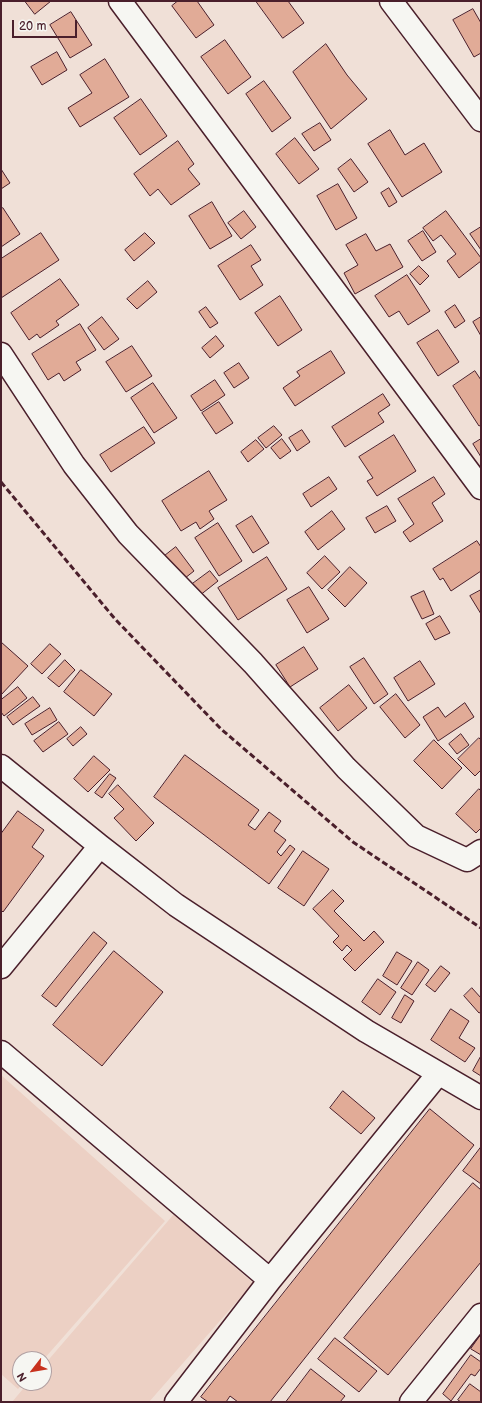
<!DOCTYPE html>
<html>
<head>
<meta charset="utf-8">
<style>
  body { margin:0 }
  #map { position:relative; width:482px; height:1403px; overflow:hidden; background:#f0e0d7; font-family:"Balsamiq Sans",sans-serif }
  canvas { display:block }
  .frame { position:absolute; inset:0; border:2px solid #4a1f2b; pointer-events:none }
  .north { position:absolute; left:12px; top:1351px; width:40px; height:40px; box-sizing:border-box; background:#f6f6f2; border:1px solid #b1a0a2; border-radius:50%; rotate:239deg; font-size:11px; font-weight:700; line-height:16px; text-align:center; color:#4a1f2b }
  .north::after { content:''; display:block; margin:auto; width:14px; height:18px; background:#c8321e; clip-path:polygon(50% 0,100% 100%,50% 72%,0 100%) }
  .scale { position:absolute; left:12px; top:20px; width:65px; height:18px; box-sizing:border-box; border:2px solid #4a1f2b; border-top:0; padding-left:5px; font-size:12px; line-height:14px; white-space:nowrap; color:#4a1f2b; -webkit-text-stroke:3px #f6f6f2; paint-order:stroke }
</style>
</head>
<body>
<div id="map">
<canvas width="482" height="1403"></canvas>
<div class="frame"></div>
<div class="north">N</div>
<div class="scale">20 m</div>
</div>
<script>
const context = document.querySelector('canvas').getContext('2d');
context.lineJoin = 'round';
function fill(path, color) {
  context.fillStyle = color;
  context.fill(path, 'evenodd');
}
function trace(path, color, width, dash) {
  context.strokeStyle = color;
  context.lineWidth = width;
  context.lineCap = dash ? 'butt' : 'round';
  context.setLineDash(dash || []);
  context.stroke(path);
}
fill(new Path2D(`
  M1 1075 165 1221 44 1359H20V1383H23L18 1389 1 1374Z
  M174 1214 253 1283 149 1402H12L28 1383H44V1365Z`), '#ecd0c4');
const building = new Path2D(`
  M25 1H51L35 14Z
  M178 1H197L214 25 196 38 172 6Z
  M256 1H288L304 23 283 38Z
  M473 9 481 23V53L474 57 453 20Z
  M71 12 92 45 70 58 50 25Z
  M225 40 251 77 228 94 201 57Z
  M326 44 347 75 367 99 331 129 293 72Z
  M57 52 67 70 42 85 31 67Z
  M105 59 129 97 80 127 68 108 92 93 80 75Z
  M264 81 291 118 272 132 246 94Z
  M141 99 167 136 140 155 114 118Z
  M320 123 331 140 314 151 302 134Z
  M390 130 405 155 424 143 442 172 402 197 368 144Z
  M295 138 319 169 299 184 276 154Z
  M178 141 194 164 188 169 200 184 171 205 158 189 150 196 134 174Z
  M351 159 368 182 354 192 338 169Z
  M1 169 10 183 1 189Z
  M338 184 357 218 336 230 317 196Z
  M389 188 397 202 389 207 381 193Z
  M212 202 232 236 210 249 189 216Z
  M3 208 20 234 1 247V209Z
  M244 211 256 227 241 239 228 223Z
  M446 211 481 258V261L459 278 447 261 456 254 441 235 433 241 423 228Z
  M481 227V250L470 234Z
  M423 231 436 252 422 261 408 241Z
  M41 233 59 260 1 298V259Z
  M145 233 155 243 134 261 125 250Z
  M366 234 376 251 390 244 403 267 355 294 344 273 358 265 346 245Z
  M251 245 261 260 251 266 263 285 240 300 218 266Z
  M419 266 429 276 420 285 410 274Z
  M407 275 430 311 408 325 399 311 389 317 375 296Z
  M60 279 79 305 56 321 59 325 40 338 37 334 29 340 11 313Z
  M148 281 157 292 137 309 127 299Z
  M280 296 302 330 278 346 255 313Z
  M455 305 465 321 455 328 445 312Z
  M206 307 218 323 210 328 199 312Z
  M102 317 119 339 104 350 88 328Z
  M481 317V336L473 322Z
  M80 324 96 350 76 362 81 370 64 381 59 373 48 380 32 354Z
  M438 330 459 362 438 376 417 343Z
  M216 336 224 346 210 358 202 348Z
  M132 346 152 376 126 392 106 362Z
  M331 351 345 373 295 406 283 388 300 376 297 372Z
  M239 363 249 378 234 388 224 373Z
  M475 371 481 380V425L479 426 453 386Z
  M215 380 225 395 201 411 191 396Z
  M153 383 177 418 154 433 131 398Z
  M383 394 390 405 378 413 384 422 345 447 332 427Z
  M219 402 233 423 216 434 202 413Z
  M274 426 282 435 266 448 258 438Z
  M144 427 155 443 111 472 100 455Z
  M302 430 310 442 297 451 289 438Z
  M394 435 416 471 377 496 367 481 373 478 359 457Z
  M282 439 291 451 280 459 271 448Z
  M481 439V457L473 444Z
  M256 440 264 449 248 462 241 452Z
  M209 471 227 500 209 511 214 519 200 529 196 522 181 531 162 501Z
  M329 477 337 489 311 507 303 494Z
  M434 477 445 494 432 503 443 521 410 542 403 532 414 524 398 499Z
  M387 506 396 521 375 533 366 518Z
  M332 511 345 529 318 550 305 532Z
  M252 516 269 543 253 553 236 526Z
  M218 523 242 561 219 576 195 538Z
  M477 541 481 547V571L451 591 443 578 440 580 433 569Z
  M176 547 194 571 180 582 162 558Z
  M325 556 340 572 322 589 307 573Z
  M267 557 287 589 238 620 218 588Z
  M350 567 367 583 345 607 328 590Z
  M210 571 218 581 199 596 191 585Z
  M309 587 329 619 307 633 287 600Z
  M481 590V614L470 596Z
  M424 591 434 614 422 619 411 597Z
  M440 616 450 633 435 640 426 624Z
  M1 642 28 666 1 695Z
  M50 644 61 654 42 674 31 664Z
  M304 647 318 669 290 687 276 665Z
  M364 658 388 694 374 704 350 667Z
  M65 660 75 670 59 687 48 678Z
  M420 661 435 684 408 701 394 678Z
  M81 670 112 694 94 716 64 692Z
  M349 685 367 708 338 731 320 708Z
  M18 687 27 698 4 716 1 712V700Z
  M396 694 420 725 405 738 380 707Z
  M33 697 40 706 13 725 7 717Z
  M465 703 474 717 438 741 423 717 438 707 445 717Z
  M50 708 57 720 32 735 25 724Z
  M59 722 68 734 43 752 34 741Z
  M81 727 87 734 73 746 67 739Z
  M461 734 469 745 457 754 449 744Z
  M479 738 481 740V770L475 776 458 759Z
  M434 740 462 768 442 789 414 761Z
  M185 755 259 810 248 825 255 830 269 812 281 821 274 831 286 840 277 852 281 856 290 845 295 849 269 884 154 797Z
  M94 756 110 770 88 792 74 779Z
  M110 774 116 778 102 798 95 793Z
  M118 785 154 823 136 841 114 818 124 809 109 794Z
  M479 789 481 791V828L476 833 456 814Z
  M18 811 44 830 32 847 44 856 3 912 1 910V834Z
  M303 851 329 869 304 906 278 888Z
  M333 890 344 901 334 911 364 941 374 931 384 942 355 971 343 959 352 950 347 945 342 951 333 942 339 936 313 909Z
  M94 932 107 943 56 1007 42 996Z
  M114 951 163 992 102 1066 53 1025Z
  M397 952 412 961 397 985 383 976Z
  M418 962 429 970 412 995 401 988Z
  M441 966 450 973 435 992 426 985Z
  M378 979 396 992 380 1015 362 1002Z
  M472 988 481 998V1012L479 1013 464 996Z
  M405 995 414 1001 401 1023 392 1018Z
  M451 1009 469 1021 459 1038 475 1048 465 1062 431 1040Z
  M481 1056V1076L473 1071Z
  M343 1091 375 1118 361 1134 330 1108Z
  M430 1109 474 1145 270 1402H238L230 1396 226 1402H208L201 1397Z
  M481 1147V1184L463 1171Z
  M473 1183 481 1190V1262L388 1375 344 1338Z
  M480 1336 481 1337V1355L471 1349Z
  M335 1338 377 1371 359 1392 318 1359Z
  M471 1355 481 1362V1368L475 1376 471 1374 451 1401 443 1394Z
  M311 1369 345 1396 340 1402H286Z
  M470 1384 481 1392V1402H461L458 1400Z`);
fill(building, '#e1ab97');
trace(building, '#4a1f2b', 1);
const minor = new Path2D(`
  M120 1 481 488
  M391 1 481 120
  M1 354 74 465 128 534 253 663 346 768 416 836 467 860 481 851
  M1 766 100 846 176 905 366 1031 481 1098
  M1 967 100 846
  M1 1052 270 1280
  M176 1402 270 1280 438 1074
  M411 1402 481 1315`);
trace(minor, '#4a1f2b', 25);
trace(minor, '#f6f6f2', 22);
trace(new Path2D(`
  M1 482 115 619 221 729 353 842 481 928`), '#4a1f2b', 3, [6, 3]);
</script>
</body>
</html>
